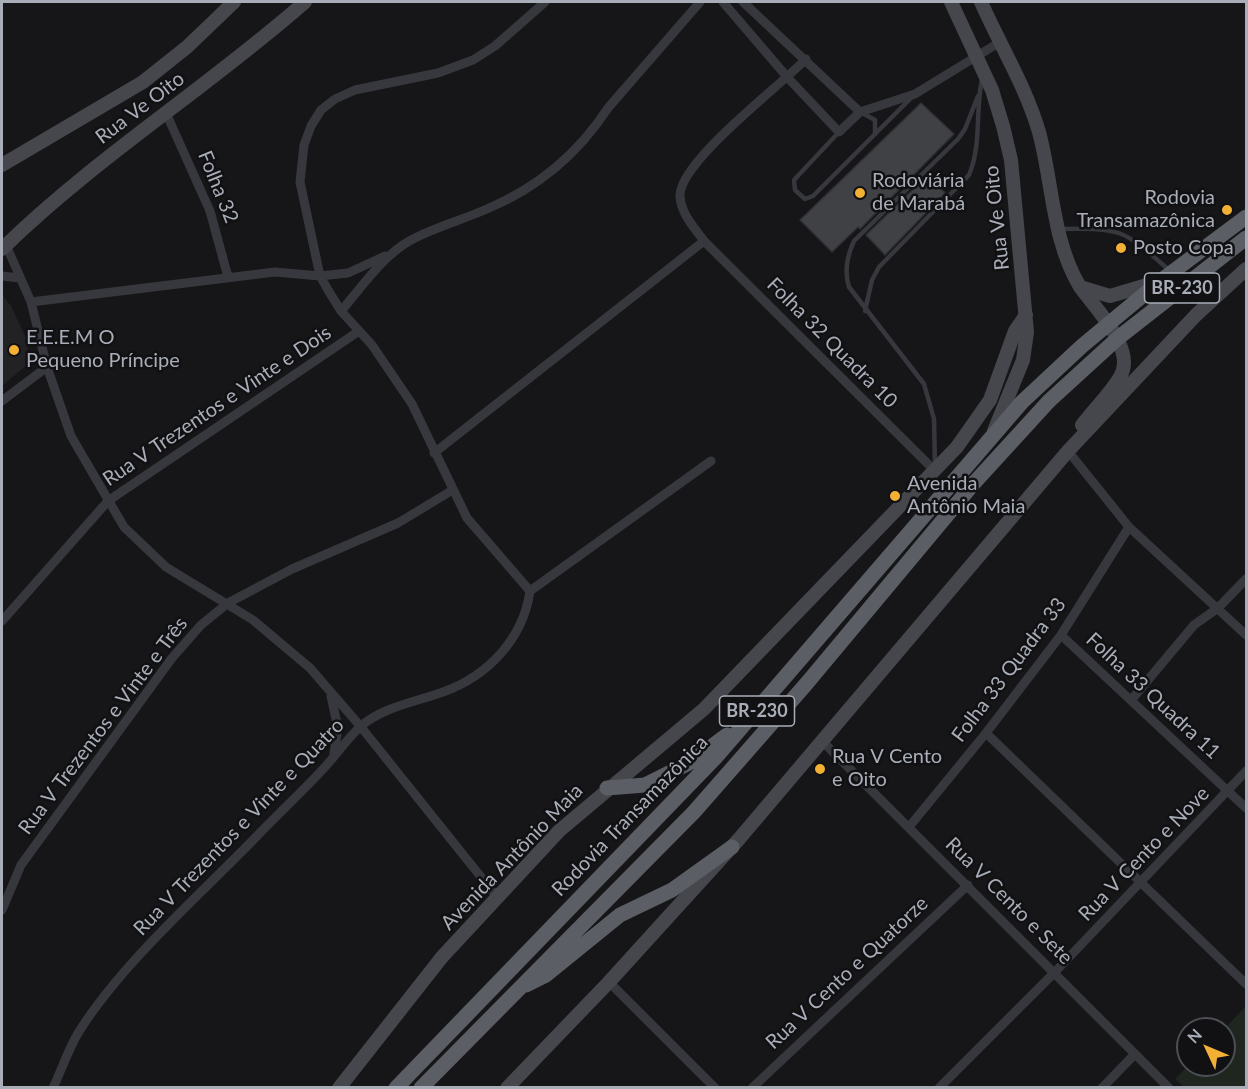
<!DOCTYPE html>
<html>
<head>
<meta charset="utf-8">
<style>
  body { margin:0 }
  #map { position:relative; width:1248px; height:1089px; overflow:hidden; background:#161618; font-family:Lato,sans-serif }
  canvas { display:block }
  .frame { position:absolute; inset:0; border:3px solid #a8adb8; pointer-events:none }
  .north { position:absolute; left:1176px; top:1017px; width:60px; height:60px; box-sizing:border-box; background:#111113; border:2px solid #4d4f55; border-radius:50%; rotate:314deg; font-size:16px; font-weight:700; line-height:24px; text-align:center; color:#a8adb8 }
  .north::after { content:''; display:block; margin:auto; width:21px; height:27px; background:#f2b134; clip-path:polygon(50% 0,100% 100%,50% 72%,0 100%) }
</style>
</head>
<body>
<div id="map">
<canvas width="1248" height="1089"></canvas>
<div class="frame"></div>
<div class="north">N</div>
</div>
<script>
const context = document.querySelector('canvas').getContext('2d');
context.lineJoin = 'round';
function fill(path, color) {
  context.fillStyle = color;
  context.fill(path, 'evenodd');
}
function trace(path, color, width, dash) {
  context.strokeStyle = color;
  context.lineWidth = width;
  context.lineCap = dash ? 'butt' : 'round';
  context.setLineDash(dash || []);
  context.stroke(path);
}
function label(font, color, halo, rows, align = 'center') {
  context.font = font + ' Lato,sans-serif';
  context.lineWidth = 5;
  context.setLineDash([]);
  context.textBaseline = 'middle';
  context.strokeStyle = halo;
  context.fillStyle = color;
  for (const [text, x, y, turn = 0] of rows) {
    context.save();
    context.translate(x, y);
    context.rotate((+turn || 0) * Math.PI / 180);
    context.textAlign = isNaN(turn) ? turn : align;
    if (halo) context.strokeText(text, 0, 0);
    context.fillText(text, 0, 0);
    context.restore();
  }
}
fill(new Path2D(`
  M2 294 11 306 26 338 29 363 2 386Z`), '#222225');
fill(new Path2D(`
  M1246 1006V1087H1184L1175 1079 1189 1065H1224V1029Z`), '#1e261f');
const building = new Path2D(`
  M921 103 954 134 860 229 858 227 832 252 800 220Z
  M928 175 945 193 885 255 866 235Z`);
fill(building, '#404145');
trace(building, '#303034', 1.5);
trace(new Path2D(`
  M862 113 875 120V134
  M839 132 794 180 795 190 805 199 813 196 911 98
  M1060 229C1123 228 1122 229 1169 270
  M865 311 872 280 879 267 969 175C982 144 975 111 982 79
  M935 466 934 419 924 384 849 287C844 271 847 256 854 241L958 139 965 129 978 96`), '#37383d', 4.5);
trace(new Path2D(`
  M723 2 788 78 839 132 860 112 915 94 1000 42
  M743 2 860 112
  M806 59C779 87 679 162 680 196 681 214 694 227 704 241L935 471
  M166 113 210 211 228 277
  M6 245 31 302 47 367 71 436 124 527 166 567 253 620 310 668 361 727 497 897
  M2 276 19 278
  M31 302 275 272 320 276 348 273 385 256
  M341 311C362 287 382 256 411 240 435 227 462 220 487 209 537 188 578 154 608 108L700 2
  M2 401 47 367
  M1068 451 1129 527 1246 635
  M434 453 704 241
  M530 591 467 518 412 404 372 345 341 311 331 295 320 276 300 182 304 145 311 126 321 110 335 99 355 90 438 73 473 60 495 46 545 2
  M2 621 108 501 359 331
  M1061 635 1246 808
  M331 696 338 728 334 753
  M1132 699 1194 625 1218 608 1246 579
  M986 733 1246 984
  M823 742 1169 1088
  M909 827 986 733 1061 635 1129 527
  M2 910 21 865 172 658 201 625 228 603 292 569 398 523 451 491
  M609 982 715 1088
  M53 1088C62 1069 69 1047 80 1030 125 960 199 896 257 836 279 813 303 791 324 768 336 755 347 739 360 727 382 707 416 702 443 692 488 676 523 639 530 591L711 461
  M752 1088 968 885
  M939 1088 1055 972 1246 771
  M1102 1088 1135 1054`), '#37383d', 9);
trace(new Path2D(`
  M951 2 992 90 1003 126 1011 160 1027 332 1023 360 994 431
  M981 2C1000 45 1026 87 1039 132 1053 184 1052 240 1080 287L1110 296 1157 282
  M2 165 143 82 187 47 234 2
  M2 249C95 158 207 88 305 2
  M1080 287C1096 309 1137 350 1120 377 1110 394 1094 409 1082 425
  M339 1088 442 957 559 831 704 709 957 447 990 400 1015 331 1026 315
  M507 1088 609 982 739 839 1068 451 1196 315 1246 269`), '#45474d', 14);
trace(new Path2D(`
  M607 788 645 785 691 762 727 735
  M526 985 546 975 620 915 672 890 732 847
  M396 1088 716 757 1022 402 1082 346 1159 282 1246 217
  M421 1088 694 812 807 683 974 483 1049 401 1118 338 1246 238`), '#5b5e65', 15);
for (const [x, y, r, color] of [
  [860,193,6,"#f2b134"],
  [1227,210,6,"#f2b134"],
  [1121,248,6,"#f2b134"],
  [14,350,6,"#f2b134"],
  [895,496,6,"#f2b134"],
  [820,769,6,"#f2b134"]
]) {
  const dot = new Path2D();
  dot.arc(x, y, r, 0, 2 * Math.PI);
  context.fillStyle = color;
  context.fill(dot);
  trace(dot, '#111113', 2);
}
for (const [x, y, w] of [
  [1182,288,75],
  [757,711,75]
]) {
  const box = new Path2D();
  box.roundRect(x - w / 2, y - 15, w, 30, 4.5);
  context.fillStyle = '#111113';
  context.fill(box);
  trace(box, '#a8adb8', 1.5);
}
label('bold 18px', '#a8adb8', null, [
  ["BR-230",1182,288],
  ["BR-230",757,711]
]);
label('20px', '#a8adb8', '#111113', [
  ["Rua Ve Oito",140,108,-37],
  ["Folha 32",218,187,68],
  ["Rua Ve Oito",997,218,-96],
  ["Folha 32 Quadra 10",832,343,45],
  ["Rua V Trezentos e Vinte e Dois",217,406,-34],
  ["Folha 33 Quadra 33",1009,670,-53],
  ["Folha 33 Quadra 11",1153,696,43],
  ["Rua V Trezentos e Vinte e Três",103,726,-53],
  ["Rodovia Transamazônica",630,816,-46],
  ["Rua V Trezentos e Vinte e Quatro",239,827,-46],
  ["Rua V Cento e Nove",1144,854,-46],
  ["Avenida Antônio Maia",512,857,-46],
  ["Rua V Cento e Sete",1009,901,45],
  ["Rua V Cento e Quatorze",847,973,-43]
]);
label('20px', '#a8adb8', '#111113', [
  ["Rodoviária",872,181],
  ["de Marabá",872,204],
  ["Rodovia",1215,198,"right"],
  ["Transamazônica",1215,221,"right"],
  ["Posto Copa",1133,248],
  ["E.E.E.M O",26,338],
  ["Pequeno Príncipe",26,361],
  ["Avenida",907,484],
  ["Antônio Maia",907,507],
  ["Rua V Cento",832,757],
  ["e Oito",832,780]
], 'left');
</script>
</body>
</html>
